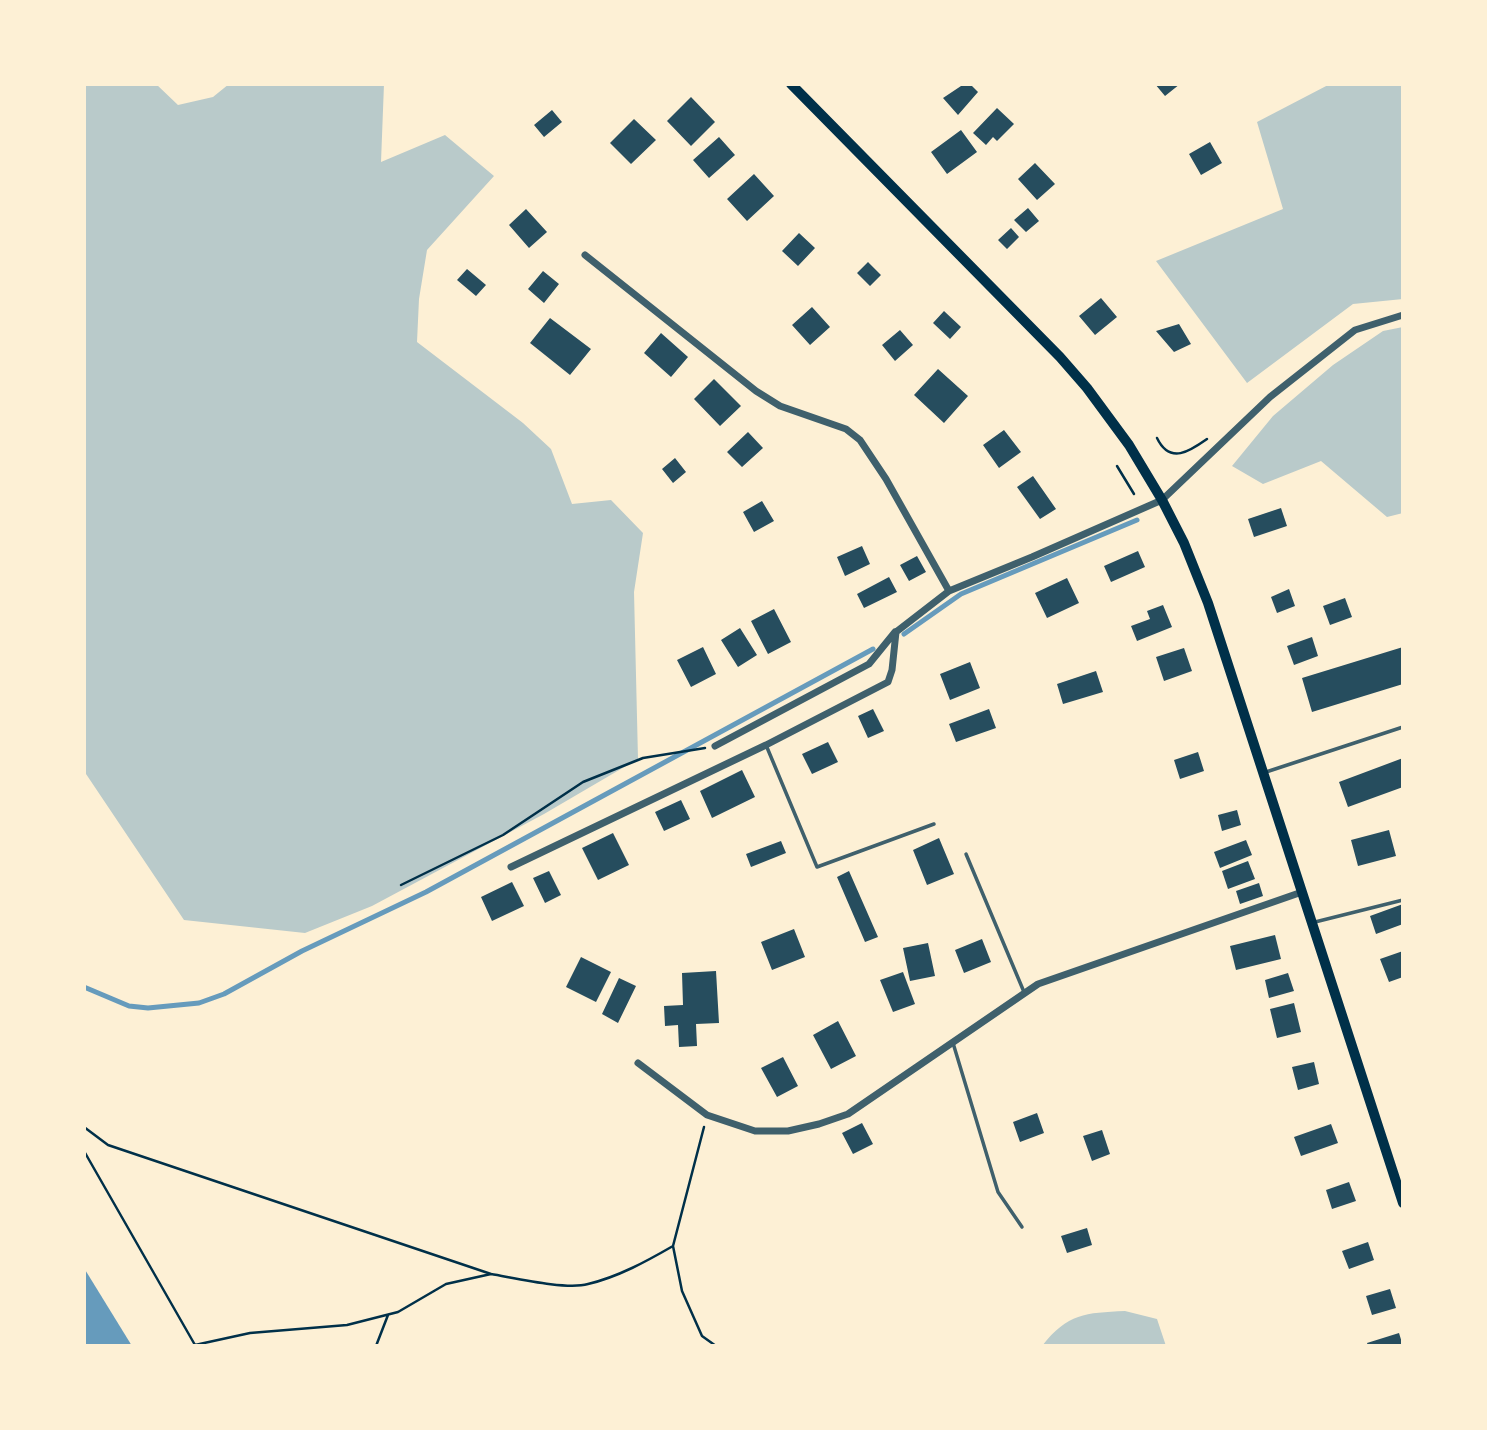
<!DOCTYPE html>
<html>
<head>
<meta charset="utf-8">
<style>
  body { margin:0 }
  #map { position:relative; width:1487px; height:1430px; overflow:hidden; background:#fdf0d5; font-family:Georgia,serif }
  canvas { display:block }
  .frame { position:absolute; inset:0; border:86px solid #fdf0d5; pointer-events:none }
</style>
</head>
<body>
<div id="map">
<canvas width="1487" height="1430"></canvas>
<div class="frame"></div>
</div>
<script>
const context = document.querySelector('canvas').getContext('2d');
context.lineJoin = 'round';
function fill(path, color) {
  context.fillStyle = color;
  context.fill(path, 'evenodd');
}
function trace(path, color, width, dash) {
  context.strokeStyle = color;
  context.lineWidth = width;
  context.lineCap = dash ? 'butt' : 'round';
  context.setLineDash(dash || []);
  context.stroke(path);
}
fill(new Path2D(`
  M84 84H156L178 105 213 97 229 84H384L381 162 445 135 494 176 427 250 419 299 417 342 523 423 551 449 572 504 611 500 643 533 634 592 638 759 544 814 372 906 305 933 184 920 84 771Z
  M1330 84H1403V299L1353 304 1247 383 1156 261 1283 209 1257 122Z
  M1403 327V513L1387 517 1321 461 1263 484 1232 466 1273 416 1333 365 1383 331Z
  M1125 1311 1157 1319 1166 1346H1042C1068 1313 1085 1313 1125 1311Z`), '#b9caca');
fill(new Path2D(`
  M84 1268 132 1346H84Z`), '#669bbc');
trace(new Path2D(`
  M904 634 961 594 1137 520
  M84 987 129 1006 148 1008 199 1003 224 994 302 951 426 892 873 649`), '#669bbc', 5);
fill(new Path2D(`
  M964 84H970L978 92 958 115 943 98Z
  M1155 84H1180L1165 96Z
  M691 97 715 122 691 146 667 121Z
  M997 108 1014 124 997 141 993 137 986 145 973 133Z
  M552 110 562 122 544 137 534 125Z
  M634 119 656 140 631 164 610 143Z
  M961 130 977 152 947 174 931 152Z
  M719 137 735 155 709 178 693 160Z
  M1210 142 1222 163 1201 175 1189 154Z
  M1035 163 1055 184 1037 200 1018 179Z
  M754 174 774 196 747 221 727 199Z
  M1028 208 1039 221 1026 232 1014 220Z
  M526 209 547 232 529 248 509 225Z
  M1011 228 1019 237 1007 249 998 240Z
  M799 233 815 248 798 266 782 251Z
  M868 262 881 275 870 286 857 273Z
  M467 269 486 285 476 296 457 280Z
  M543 271 559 284 544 303 528 289Z
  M1101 298 1117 317 1095 335 1079 316Z
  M812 307 830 327 810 345 792 325Z
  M944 311 961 327 950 339 933 323Z
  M550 318 591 349 570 375 530 343Z
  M1179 324 1191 344 1174 352 1156 331Z
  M900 330 913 345 895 361 882 345Z
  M661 333 688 357 671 377 644 353Z
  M938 369 968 396 944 423 914 395Z
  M714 379 741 406 720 426 694 399Z
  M1004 430 1021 452 999 468 983 445Z
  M748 432 763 448 742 467 727 452Z
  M675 458 686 472 673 483 662 469Z
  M1033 476 1056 509 1040 519 1017 487Z
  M762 501 774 521 754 532 743 512Z
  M1281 508 1287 526 1254 537 1248 519Z
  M862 546 870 564 845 576 837 557Z
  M1138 551 1145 567 1111 582 1104 566Z
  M917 556 926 572 909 581 900 565Z
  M889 577 897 592 864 608 857 594Z
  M1067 578 1079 603 1047 618 1035 593Z
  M1289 589 1295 606 1277 613 1271 597Z
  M1345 598 1352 617 1330 625 1323 606Z
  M1163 605 1172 627 1137 641 1131 626 1150 619 1147 611Z
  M774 609 791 642 768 654 751 621Z
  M740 628 757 655 738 667 721 640Z
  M1312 637 1318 656 1294 665 1287 646Z
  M703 647 716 674 691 687 677 660Z
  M1403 647V684L1312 712 1302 678Z
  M1184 648 1192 671 1164 681 1156 657Z
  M970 662 980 688 950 700 940 674Z
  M1096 671 1103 692 1063 704 1057 684Z
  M873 709 884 731 868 738 858 716Z
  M989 709 996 728 956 742 949 724Z
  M828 742 838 762 812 774 802 754Z
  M1198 752 1204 771 1180 779 1174 760Z
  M1403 758V787L1348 807 1339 782Z
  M742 770 755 797 712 818 700 791Z
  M681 800 690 819 664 831 655 812Z
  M1237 810 1241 825 1222 831 1218 815Z
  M1389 830 1396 856 1358 866 1351 840Z
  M613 833 629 865 598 880 582 848Z
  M939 838 954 874 927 885 913 850Z
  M1246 840 1252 855 1220 868 1214 852Z
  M781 841 786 853 751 867 746 854Z
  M1248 861 1255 879 1228 889 1222 871Z
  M549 871 561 895 545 903 533 878Z
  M849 871 878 937 865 942 837 877Z
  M512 882 524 906 492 921 481 897Z
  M1259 883 1263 896 1240 904 1236 891Z
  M1403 904V924L1376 934 1370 916Z
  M794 929 805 957 772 970 761 942Z
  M1275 935 1281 959 1236 970 1230 946Z
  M982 939 991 962 964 973 955 950Z
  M928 943 935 976 910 981 903 948Z
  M1403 951V977L1389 982 1380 959Z
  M581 957 611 972 596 1002 566 987Z
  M716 971 719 1023 696 1024 697 1046 679 1047 678 1025 665 1026 664 1006 683 1005 682 973Z
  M903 972 915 1004 893 1012 880 980Z
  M1288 973 1294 991 1269 998 1265 980Z
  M619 978 636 986 618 1023 602 1014Z
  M1294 1003 1301 1032 1277 1038 1270 1009Z
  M838 1021 856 1056 831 1069 813 1035Z
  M783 1057 798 1086 777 1097 761 1068Z
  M1314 1062 1319 1084 1298 1090 1292 1067Z
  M1037 1113 1044 1133 1020 1142 1013 1122Z
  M862 1123 873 1144 853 1154 842 1133Z
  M1331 1124 1338 1143 1301 1156 1294 1137Z
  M1102 1130 1110 1154 1092 1161 1083 1136Z
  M1349 1182 1356 1201 1332 1209 1326 1190Z
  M1087 1228 1092 1245 1067 1253 1061 1236Z
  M1368 1242 1374 1260 1349 1269 1342 1251Z
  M1390 1289 1396 1308 1372 1315 1366 1296Z
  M1399 1333 1403 1346H1368L1367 1343Z`), '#264d5e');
trace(new Path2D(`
  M1157 438C1170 465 1190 451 1207 439
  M1117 466 1134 494
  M401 885 503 835 583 782 643 758 705 748
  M84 1127 108 1145 491 1274 446 1284 398 1312 347 1325 250 1333 195 1345 84 1151
  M673 1246 682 1291 702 1336 716 1346
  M491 1274C515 1278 566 1290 588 1284 618 1277 647 1261 673 1246L704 1127
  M376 1346 388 1315`), '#003049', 2.5);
trace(new Path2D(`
  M766 745 817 867 934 824
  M1266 772 1403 727
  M966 854 1024 992
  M1315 922 1403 900
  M953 1043 998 1192 1022 1227`), '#3f606c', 3.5);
trace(new Path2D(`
  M585 255 756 391 780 406 846 429 860 440 886 479 949 591
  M715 746 869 664 895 632
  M511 867 766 745 888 682 892 670 896 632 949 591 1032 557 1162 500 1270 397 1355 330 1403 315
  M638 1063 707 1115 755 1131H788L819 1124 848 1114 1038 984 1302 892`), '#3f606c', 7);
trace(new Path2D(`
  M791 84 1060 357 1087 388 1129 445 1162 500 1184 543 1208 603 1403 1203`), '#003049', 10);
</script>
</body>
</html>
